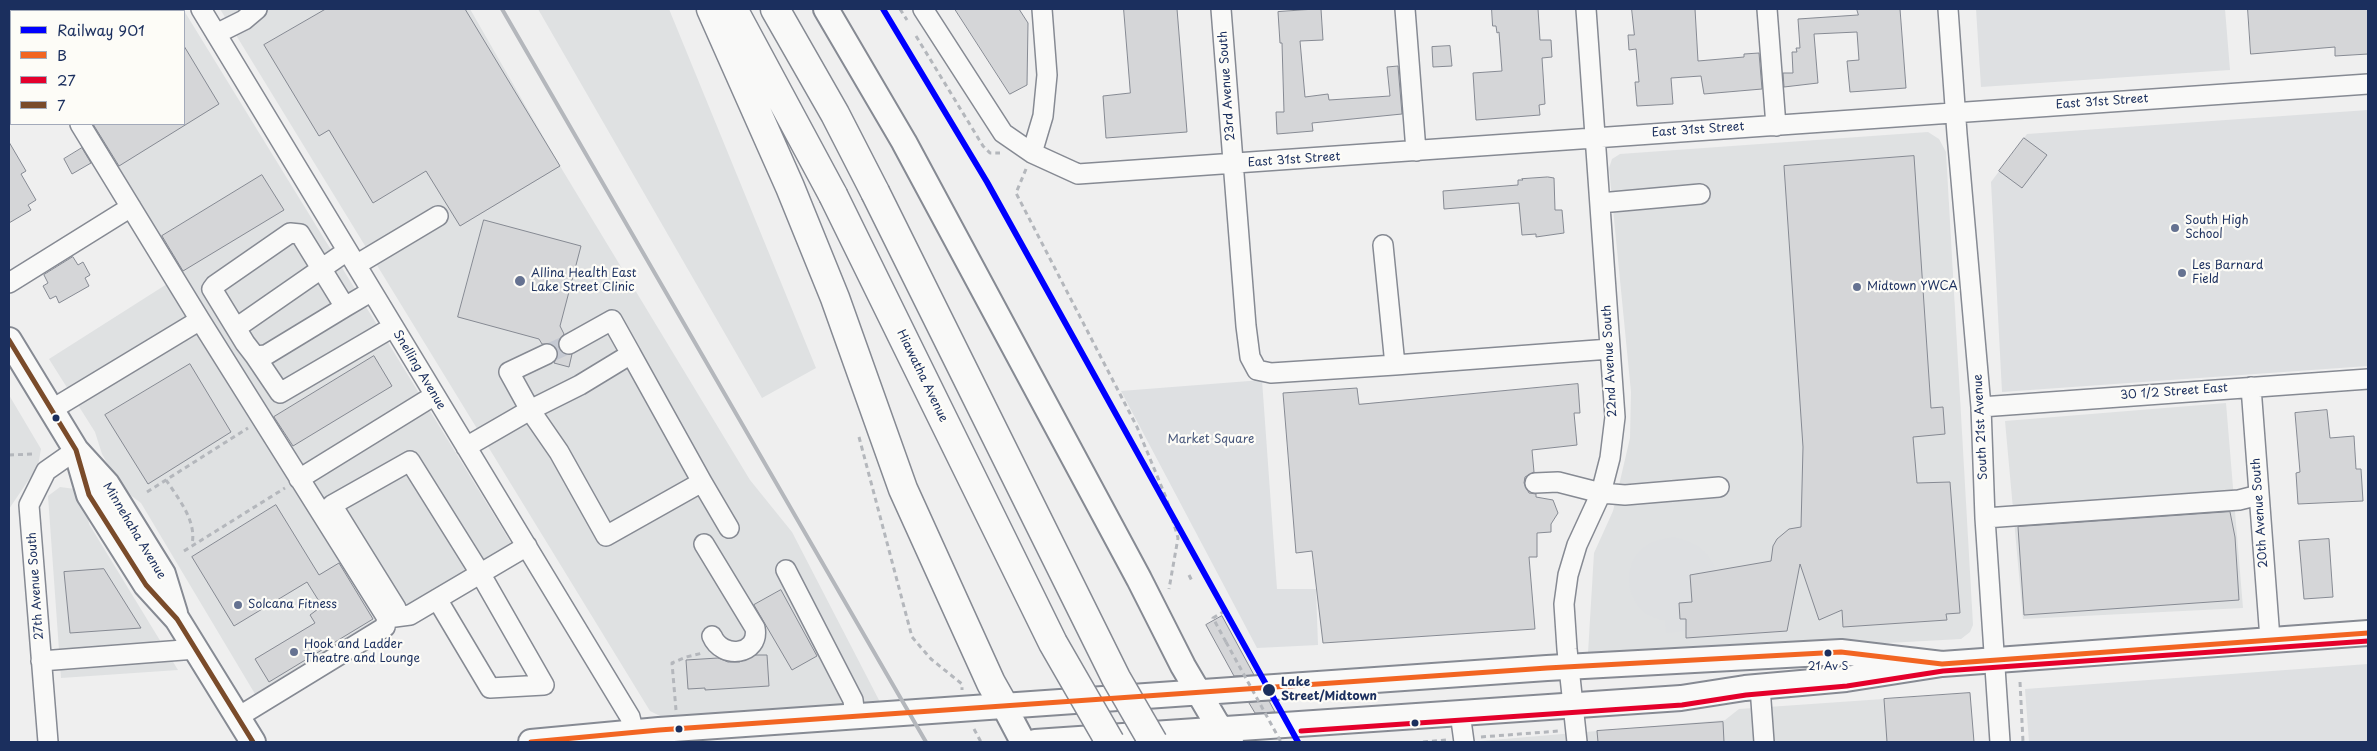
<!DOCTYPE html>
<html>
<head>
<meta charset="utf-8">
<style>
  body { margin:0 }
  #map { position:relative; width:2377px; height:751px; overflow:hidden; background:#efefef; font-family:"Playpen Sans",sans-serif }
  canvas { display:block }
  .frame { position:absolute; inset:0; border:10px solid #1b2f5e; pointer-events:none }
  .legend { position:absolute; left:10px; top:10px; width:175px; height:115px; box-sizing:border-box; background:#fdfcf7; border:1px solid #a3aaba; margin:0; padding:6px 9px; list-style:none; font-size:15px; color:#1b2f5e }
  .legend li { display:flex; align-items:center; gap:10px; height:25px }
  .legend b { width:25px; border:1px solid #a3aaba }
</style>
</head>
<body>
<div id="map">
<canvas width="2377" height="751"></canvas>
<div class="frame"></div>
<ul class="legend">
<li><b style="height:6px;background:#00f"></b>Railway 901</li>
<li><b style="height:6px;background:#f26522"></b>B</li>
<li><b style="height:6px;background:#e4002b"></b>27</li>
<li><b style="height:6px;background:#7a4b2a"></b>7</li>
</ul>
</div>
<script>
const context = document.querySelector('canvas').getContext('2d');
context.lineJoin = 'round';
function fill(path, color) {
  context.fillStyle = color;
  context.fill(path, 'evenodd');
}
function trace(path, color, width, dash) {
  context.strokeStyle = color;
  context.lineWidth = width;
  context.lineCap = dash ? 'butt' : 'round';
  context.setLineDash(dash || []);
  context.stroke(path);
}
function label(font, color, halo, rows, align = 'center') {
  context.font = font + ' "Playpen Sans",sans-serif';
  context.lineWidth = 4.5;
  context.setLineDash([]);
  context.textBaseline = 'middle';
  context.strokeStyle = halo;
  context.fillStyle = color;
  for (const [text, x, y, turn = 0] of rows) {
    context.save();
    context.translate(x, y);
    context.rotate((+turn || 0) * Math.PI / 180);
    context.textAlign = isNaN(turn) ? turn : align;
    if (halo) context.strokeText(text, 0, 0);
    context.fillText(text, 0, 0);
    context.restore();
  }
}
fill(new Path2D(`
  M14 9H183L513 546 258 699 141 503 121 488 102 454 95 432 49 359 178 277 84 124H184V11H16Z
  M220 9H470L563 171 750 480 792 532 881 704 666 719 650 711Z
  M538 9H669L816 368 762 398Z
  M1928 132 1939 139 1946 152 1973 625 1970 632 1961 639 1593 659 1588 653 1594 553 1613 511 1630 438 1631 392 1609 168 1612 159 1620 154Z
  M9 395 41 449 38 466 9 509Z
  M2226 403 2243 608 2023 619 2005 421Z
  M60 487 75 489 87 508 89 524 178 670 61 678 48 496Z
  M1970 693 1974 742H1469L1725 720 1739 709Z`), '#dfe1e2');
fill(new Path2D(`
  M1976 9H2225L2230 70 1981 87Z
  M2368 110V366L2002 392 1991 182 2027 134Z
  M1262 380 1277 589H1316L1318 645 1257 648 1121 391Z
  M1674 537C1694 541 1709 551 1716 571L1690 575 1692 602 1679 604 1680 619H1685L1686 631 1666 633 1665 621C1660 619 1652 618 1647 614 1625 599 1622 563 1645 547 1653 540 1663 539 1674 537Z
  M2368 664V742H2029L2025 689Z`), '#dee0e2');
const building = new Path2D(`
  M326 9H465L560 166 460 226 426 171 373 203 329 130 319 136 264 45Z
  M955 9H1019L1028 23 1027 85 1010 94Z
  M1124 9H1177L1187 132 1106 138 1103 96 1130 93Z
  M1321 9 1323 40 1300 41 1305 97 1328 94 1329 100 1390 96 1387 67 1398 66 1402 114 1312 123 1313 131 1277 134 1276 112H1284L1282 43H1280L1278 12Z
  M1492 9H1538L1540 40H1551L1552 57 1542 58 1545 104 1539 105 1540 115 1476 120 1473 73 1502 71 1499 32 1497 33 1496 26H1493Z
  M1632 9H1695L1698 61 1744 57V54L1759 53 1762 89 1704 94 1701 76 1671 78 1673 104 1637 106 1635 82H1639L1636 49 1629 50 1628 35H1634Z
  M1857 9H1900L1906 88 1850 92 1847 61 1859 60 1857 32 1814 34 1818 83 1784 87 1783 73H1793L1792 52H1797L1796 48H1800L1798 19 1858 15Z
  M2248 9H2368V54L2335 56V47L2251 54Z
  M184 46 219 104 119 166 93 124H184Z
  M1450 46 1452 66 1433 67 1432 47Z
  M2024 138 2047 155 2022 188 1999 171Z
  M9 142 26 171 21 174 36 200 28 205 31 210 9 223Z
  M82 148 91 163 72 174 64 159Z
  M1914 156 1931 408 1943 407 1945 434 1913 437 1917 483 1950 482 1960 613 1946 614 1947 620 1843 627 1842 610 1819 620 1800 564 1787 631 1686 638V619H1680L1679 603 1692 602 1690 575 1771 561 1773 546 1777 539 1789 529 1801 527 1803 447 1784 166Z
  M262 175 284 210 183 271 162 236Z
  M1548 177 1554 178 1555 210H1562L1564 233 1536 237V234L1522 235 1519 203 1444 209 1443 191 1518 185V180H1523L1522 179Z
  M484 220 581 246 560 326 564 334 558 343 563 353 572 354 569 367 554 363 558 354 553 345 542 344 539 339 458 317Z
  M73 257 78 265 83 262 90 275 85 278 89 286 59 303 56 296 50 299 43 286 48 283 44 275Z
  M374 356 392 386 293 446 274 417Z
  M190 364 231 432 148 484 105 415Z
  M1578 384 1580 413H1574L1577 445 1532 450 1534 472 1525 477 1524 483 1529 493 1536 494V497L1553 500 1558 513 1551 524V532L1537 533V557H1529L1535 629 1323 643 1312 551 1296 553 1283 393 1357 388 1359 404Z
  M2327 410 2330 438 2354 436 2356 469H2361L2363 501 2298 504 2296 473 2300 472 2295 413Z
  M276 505 319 575 339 563 373 619 269 682 255 659 315 623 310 615 322 606 307 582 234 626 192 557Z
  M2230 512 2235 537 2239 600 2024 615 2018 527Z
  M2329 539 2333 597 2304 599 2299 541Z
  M104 569 141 628 70 633 64 572Z
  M781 590 817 656 792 670 754 605Z
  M1222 616 1254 675 1234 676 1206 625Z
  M756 655H767L769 686 705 690V688L688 689 686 660 718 658 728 662H739Z
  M1970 693 1974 742H1887L1884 699Z
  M1269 701 1275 712 1255 713 1249 703Z
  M1723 722 1724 742H1598L1597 731Z`);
fill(building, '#d5d6d8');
trace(building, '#868a93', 1);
trace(new Path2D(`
  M547 354 569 344`), '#c5c9d2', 19, [19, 9]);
const minor = new Path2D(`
  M11 9 12 11
  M201 9 630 717 636 742
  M923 9 1003 133 1032 153 1078 174 2368 84
  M1221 9 1246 326 1250 357 1257 370 1271 373 1395 365
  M1405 9 1416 151
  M1767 9 1776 126
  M1948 9 1957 134 1981 407 1985 518 2000 742
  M216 34 244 20 257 9
  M80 124 200 320 387 618 410 615 527 546
  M1032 153 1043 116 1047 75 1042 9
  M1600 203 1700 194
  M1383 245 1395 365 1610 349
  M356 265 438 216
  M9 283 131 207
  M345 307 300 234 290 233 215 285 212 289 245 343 255 356 266 355 345 307 372 291
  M236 328 347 251
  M569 344 612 320 631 354
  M547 354 509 372 530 410 580 385 631 354 702 482
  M255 356 280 393 393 327
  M2251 387 2270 639
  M1981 407 2368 379
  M51 410 200 320
  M466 447 530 410 559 452 606 536 702 482 729 528
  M299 479 435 395
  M1535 483 1558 482 1601 493 1625 495 1719 487
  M1985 518 2239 500 2259 495
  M704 544 755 628C760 655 722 660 712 636
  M786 570 853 700 855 716
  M396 608 332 505 410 461 480 573 544 685 490 688 437 599
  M41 661 196 649
  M1760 687 1764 742
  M1460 713 1464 742
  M238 717 385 627 387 618
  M48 742 29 505 46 471 76 450
  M1577 742 1567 649 1564 604 1568 575 1577 545 1601 493 1610 458 1615 417 1586 9`);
const major = new Path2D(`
  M826 9 904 142 1139 579 1183 666 1220 729
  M9 340 76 450 107 484 163 574 175 613
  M76 450 89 495 146 585 177 619 253 742
  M1004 706 1023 742
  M531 742 659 730 1547 668 1841 652 1942 664
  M1035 742 1681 698 1745 688 1846 679 1942 664 2368 633`);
const highway = new Path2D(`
  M711 9 790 187 835 298 903 489 991 683 1004 706
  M733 9 833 195
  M775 9 835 114 875 192
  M1220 729 1229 742`);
trace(minor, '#868a93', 22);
trace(major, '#868a93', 28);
trace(highway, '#868a93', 31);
trace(new Path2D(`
  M900 9 907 20
  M916 36 983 146 990 153H1000
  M1026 169 1016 193 1137 427 1167 500 1178 538 1169 589
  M859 437 912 637 931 659 962 684V690
  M9 455 33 454
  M166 480C178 498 197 521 192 544
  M147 492 248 428
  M184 551 285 488
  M1189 575 1192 581
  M1226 642 1213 618 1228 609
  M2020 682 2023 742
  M676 710 672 663 686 657 703 653
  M974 729 981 742
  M1481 737 1559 731
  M1423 742 1447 740`), '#b4b7bc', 3, [5, 4]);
trace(minor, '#f9f9f8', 19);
trace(major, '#f9f9f8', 24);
trace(highway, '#f9f9f8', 28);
trace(new Path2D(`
  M502 9 926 742`), '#b4b7bc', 4);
const highwayBridge = new Path2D(`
  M875 192 1116 678 1153 742
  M833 195 1053 643 1110 742`);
trace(highwayBridge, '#868a93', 31, []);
trace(new Path2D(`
  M1226 642 1281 742`), '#b4b7bc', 3, [5, 4]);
trace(highwayBridge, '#f9f9f8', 28);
trace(new Path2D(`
  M531 742 659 730 1547 668 1841 652 1942 664 2368 633`), '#f26522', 5);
trace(new Path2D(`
  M1301 731 1682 705 1746 695 1847 686 1943 671 2368 641`), '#e4002b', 5);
trace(new Path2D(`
  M9 340 76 450 89 495 146 585 177 619 253 742`), '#7a4b2a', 5);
trace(new Path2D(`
  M883 9 987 182 1298 742`), '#00f', 6);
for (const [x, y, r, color] of [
  [2175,228,5,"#657291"],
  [2182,273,5,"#657291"],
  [520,281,6,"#657291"],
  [1857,287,5,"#657291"],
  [56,418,4.5,"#1b2f5e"],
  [238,605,5,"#657291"],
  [294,652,5,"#657291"],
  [1828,653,4.5,"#1b2f5e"],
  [1269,690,7,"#1b2f5e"],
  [1415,723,4.5,"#1b2f5e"],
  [679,729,4.5,"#1b2f5e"]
]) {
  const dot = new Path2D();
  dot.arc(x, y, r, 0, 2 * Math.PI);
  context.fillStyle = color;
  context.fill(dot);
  trace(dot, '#fdfcf7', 2);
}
label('11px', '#1b2f5e', '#fdfcf7', [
  ["21 Av S",1828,667]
]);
label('12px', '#1b2f5e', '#fdfcf7', [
  ["23rd Avenue South",1227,86,-94],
  ["East 31st Street",2102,102,-4],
  ["East 31st Street",1698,130,-4],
  ["East 31st Street",1294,160,-4],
  ["22nd Avenue South",1610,361,-93],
  ["Snelling Avenue",419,370,59],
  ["Hiawatha Avenue",922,376,64],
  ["30 1/2 Street East",2174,392,-4],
  ["South 21st Avenue",1981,427,-93],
  ["20th Avenue South",2260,513,-94],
  ["Minnehaha Avenue",134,531,59],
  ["27th Avenue South",36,586,-94]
]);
label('12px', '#1b2f5e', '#fdfcf7', [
  ["South High",2185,221],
  ["School",2185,235],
  ["Les Barnard",2192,266],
  ["Field",2192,280],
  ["Allina Health East",531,274],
  ["Lake Street Clinic",531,288],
  ["Midtown YWCA",1867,287],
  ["Solcana Fitness",248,605],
  ["Hook and Ladder",304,645],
  ["Theatre and Lounge",304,659]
], 'left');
label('12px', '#48587c', '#fdfcf7', [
  ["Market Square",1211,440]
]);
label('bold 12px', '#1b2f5e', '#fdfcf7', [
  ["Lake",1281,683],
  ["Street/Midtown",1281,697]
], 'left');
</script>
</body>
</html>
